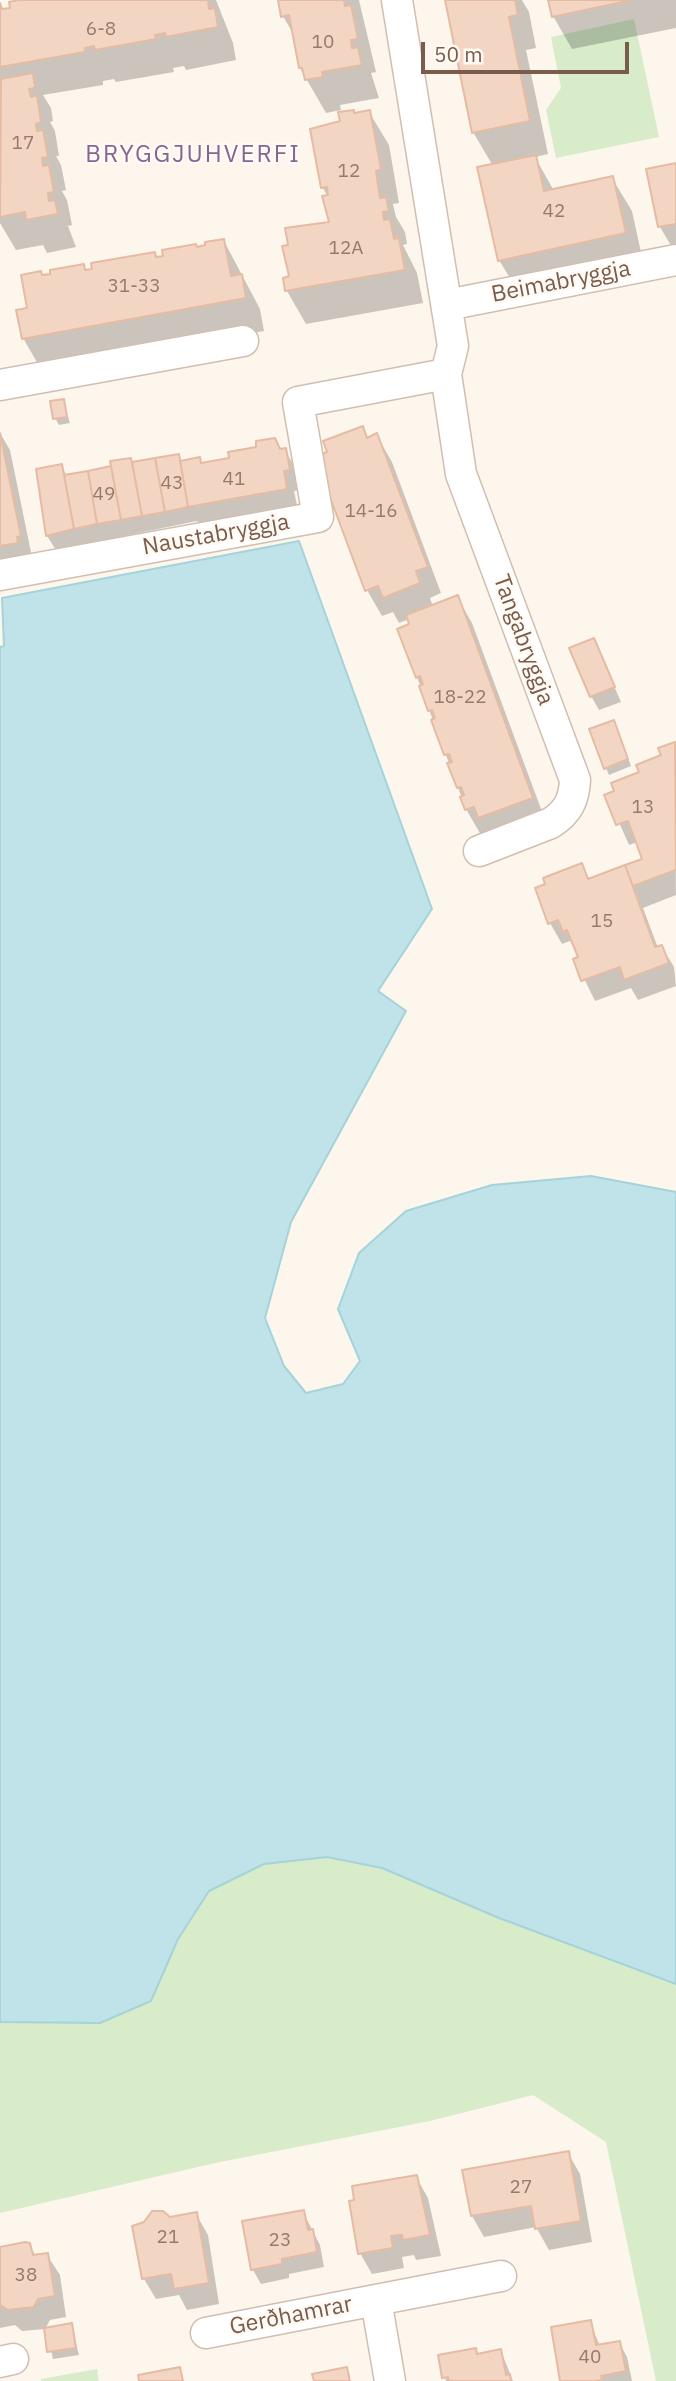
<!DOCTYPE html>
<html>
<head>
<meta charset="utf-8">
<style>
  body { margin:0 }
  #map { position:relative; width:676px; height:2381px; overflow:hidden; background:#fdf6ec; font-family:"IBM Plex Sans",sans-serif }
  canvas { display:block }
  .scale { position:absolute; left:421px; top:42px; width:208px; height:32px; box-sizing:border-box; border:4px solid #7a5c4d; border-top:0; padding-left:9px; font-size:21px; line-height:24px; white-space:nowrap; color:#7a5c4d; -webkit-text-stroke:5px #fffaf3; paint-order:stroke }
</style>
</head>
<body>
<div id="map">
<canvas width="676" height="2381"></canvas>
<div class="scale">50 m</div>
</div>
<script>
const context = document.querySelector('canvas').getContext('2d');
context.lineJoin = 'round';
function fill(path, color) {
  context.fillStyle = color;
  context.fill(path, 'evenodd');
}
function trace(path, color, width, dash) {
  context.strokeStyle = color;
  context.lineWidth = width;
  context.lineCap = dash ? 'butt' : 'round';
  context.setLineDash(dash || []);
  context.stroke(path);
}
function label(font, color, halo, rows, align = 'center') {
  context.font = font + ' "IBM Plex Sans",sans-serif';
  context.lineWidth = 5;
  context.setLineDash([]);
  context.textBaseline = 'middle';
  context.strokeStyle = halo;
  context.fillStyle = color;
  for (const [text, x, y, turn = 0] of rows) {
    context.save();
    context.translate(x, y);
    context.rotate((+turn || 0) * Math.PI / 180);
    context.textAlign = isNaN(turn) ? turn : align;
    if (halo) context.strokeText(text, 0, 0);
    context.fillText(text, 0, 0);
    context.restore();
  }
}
fill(new Path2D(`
  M634 19 659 137 556 158 546 110 561 88 551 37Z
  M327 1857 382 1868 499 1918 676 1984V2381H656L606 2142 533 2095 430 2121 215 2163 0 2213V2022L100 2023 151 2001 178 1939 209 1891 264 1864Z
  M97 2369 99 2381H41V2379Z`), '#d8ecc9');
const water = new Path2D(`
  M299 541 432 909 378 991 406 1011 291 1222 265 1318 284 1366 306 1393 343 1384 360 1361 338 1309 359 1253 406 1211 492 1185 591 1176 676 1192V1984L499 1918 382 1868 327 1857 264 1864 209 1891 178 1939 151 2001 100 2023 0 2022V647L4 646 2 598Z`);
fill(water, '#bfe3e8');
trace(water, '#a5d3da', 2);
fill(new Path2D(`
  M28 0H216L233 43 236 60 186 70 184 66 173 68 174 72 116 82 114 79 103 81V85L43 95 51 108 53 121 50 122 55 131 59 156H56L61 165 66 190 62 191 67 200 72 225 68 226 76 247 47 253 43 245 16 250 0 223V5L3 11 12 10Z
  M280 0H359L376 72 371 73 379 98 340 105 341 110 326 113 300 68 295 37 283 16Z
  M446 0H522L529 12 536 48 526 50 548 154 535 157 554 191 612 178 632 211 644 266 519 293 499 260 493 166 473 132Z
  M550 0H676V28L572 49 553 16Z
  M369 112 389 145 399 203 393 204 396 217 405 232 407 244 403 245 417 273 423 303 306 324 287 291 291 278 290 246 331 223 328 197 323 188 342 122 340 114Z
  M676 165V254L660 227 648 171Z
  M224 241 260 309 264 331 42 371 23 338 29 309 42 277 83 266 86 271 165 258Z
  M63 401 70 423 59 425 55 418Z
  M362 428 368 439 377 436 392 462 441 593 430 598 433 607 457 597 472 623 547 825 481 835 466 809 417 677 409 619 399 623 393 612 382 616 367 590 329 453Z
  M0 433 10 450 32 557 0 569Z
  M285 450 297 471 301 490 294 491 298 510 202 527 197 521 56 550 47 536 38 470 61 466 67 476 113 467 130 460 132 464 178 456 181 462 199 459 202 465Z
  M594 640 621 702 599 710 591 696Z
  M617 729 631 766 609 775 606 768Z
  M674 744 676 895 643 908 658 948 662 947 674 967 676 986 638 1000 631 988 595 1001 575 960 580 958 576 952 570 941 562 944 550 923 582 866 590 880 645 860 638 842 629 845 607 795 641 773Z
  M568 2153 580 2174 592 2242 549 2250 536 2227 484 2237 472 2216 465 2171Z
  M416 2177 428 2198 441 2256 416 2260 414 2255 402 2257 404 2268 372 2274 360 2253Z
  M303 2212 320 2245 324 2267 289 2274V2278L261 2284 253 2270Z
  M196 2214 208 2235 219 2304 187 2310 179 2295 156 2299 144 2279 170 2219Z
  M29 2245 36 2256 47 2255 60 2275 66 2317 50 2320 45 2329 22 2331 15 2325 0 2328V2249Z
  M590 2322 600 2346 619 2342 627 2357 632 2381H562Z
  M71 2325 79 2355 53 2359 46 2329Z
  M475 2350 478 2355 501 2351 513 2381H446L440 2356Z`), '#0003');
const building = new Path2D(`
  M18 0H208L209 9 215 8 218 27 166 37 165 33 155 35 156 39 95 50 94 46 85 48V52L0 67V3L2 9 10 8 9 2Z
  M278 0H344L345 6 351 5 358 39 351 40 352 48 358 47 362 65 322 72 323 77 305 80 302 68H299L289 15 281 17Z
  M445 0H515L518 15 509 17 530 121 472 133Z
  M548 0H632L552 17Z
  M33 73 35 88 29 89 31 97 37 95 41 122 36 124 37 131 43 130 48 157 42 158 43 166 49 165 54 192 48 193 49 201 55 200 58 214 26 220 25 212 0 217 1 79Z
  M354 110V113L370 110 381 169 376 171 380 198 386 197 389 211 383 212 384 220 390 219 394 239 399 238 405 270 285 291 283 278 289 276 282 246 288 245 285 228 329 222 322 196 328 195 327 187 321 188 310 129 340 121 338 112Z
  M536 155 544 191 613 176 626 233 498 261 477 167Z
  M676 163V224L658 227 646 169Z
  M224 239 231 276 242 274 246 298 22 339 16 310 27 308 21 275 41 271 42 275 50 274V270L84 264 85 270 92 269 91 263 155 252 156 257 163 256 162 250 196 244 197 247 205 245V242Z
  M64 399 67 417 53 419 50 401Z
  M363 426 367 438 377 433 428 567 416 571 420 583 383 598 378 586 365 591 315 457 327 452 323 441Z
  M0 433 21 536 17 537 18 543 0 546Z
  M275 438 280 449 286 448 290 470 284 471 287 489 188 507 180 461 200 457 201 463 229 458 228 452 256 447V441Z
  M179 454 188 507 165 512 155 458Z
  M131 458 142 516 121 520 110 461Z
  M155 458 165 512 142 516 132 462Z
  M62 464 74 529 46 536 36 469Z
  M111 466 121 520 97 524 88 471Z
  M88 471 97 524 74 529 64 475Z
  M458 595 533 798 478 818 474 807 465 810 460 797 464 795 461 787 457 788 447 763 452 762 449 754 444 755 431 720 435 718 432 710 428 711 419 686 423 684 420 676 416 678 397 629 409 624 406 615Z
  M594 638 615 687 590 697 569 648Z
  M614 720 628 759 604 769 589 729Z
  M675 742 676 870 633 886 625 865 642 859 628 821 616 825 604 795 614 791 611 783 639 772 636 765 661 755 658 748Z
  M582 863 588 879 625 865 655 947 662 945 669 963 624 980 620 967 581 981 573 959 578 957 567 930 563 932 558 920 548 924 535 888 545 884 543 878Z
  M569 2151 581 2221 535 2229 531 2206 471 2216 462 2170Z
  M417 2175 430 2235 403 2240 402 2235 391 2236 393 2248 358 2254 349 2201 354 2200 352 2186Z
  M304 2210 308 2230 313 2229 317 2252 282 2259V2264L251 2270 242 2221Z
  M152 2211H163L170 2217 197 2212 209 2283 174 2289 171 2274 142 2279 132 2226 144 2222Z
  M25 2242 30 2243 33 2255 48 2253 55 2296 38 2299 34 2307 8 2310 0 2305V2247Z
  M591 2320 596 2345 620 2341 626 2371 601 2376 602 2380 595 2381H560L551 2327Z
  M72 2323 76 2348 47 2352 44 2328Z
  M476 2348 477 2354 501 2349 506 2375 510 2374 511 2381H449L448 2377 442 2378 438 2355Z
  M180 2367 183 2381H139L138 2375Z
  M347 2367 350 2381H314L312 2374Z`);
fill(building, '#f3d5c3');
trace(building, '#e6bba3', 2);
const minor = new Path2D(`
  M397 0 453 346 446 374 461 474 575 780C574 800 568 812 551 823L479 851
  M447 305 676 260
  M0 385 243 341
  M0 575 318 517 298 402 446 374
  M376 2300 501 2276
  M206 2333 376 2300 390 2381
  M0 2362 13 2359`);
trace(minor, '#d1beb0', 33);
trace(minor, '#fff', 30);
label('19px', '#987a6a', null, [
  ["6-8",101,30],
  ["10",323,43],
  ["17",23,144],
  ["12",349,172],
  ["42",554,212],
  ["12A",346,249],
  ["31-33",134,287],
  ["41",234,480],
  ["43",172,484],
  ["49",104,495],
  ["14-16",371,512],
  ["18-22",460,698],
  ["13",643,808],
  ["15",602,922],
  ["27",521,2188],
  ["21",168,2238],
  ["23",280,2241],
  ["38",26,2276],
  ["40",590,2358]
]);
label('23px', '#7a5c4d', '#fffaf3', [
  ["Beimabryggja",561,282,-11],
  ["Naustabryggja",216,535,-10],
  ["Tangabryggja",523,640,70],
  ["Gerðhamrar",291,2316,-11]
]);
context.letterSpacing = '2px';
label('24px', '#846695', '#fffaf3', [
  ["BRYGGJUHVERFI",193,155]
]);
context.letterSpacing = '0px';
</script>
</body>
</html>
